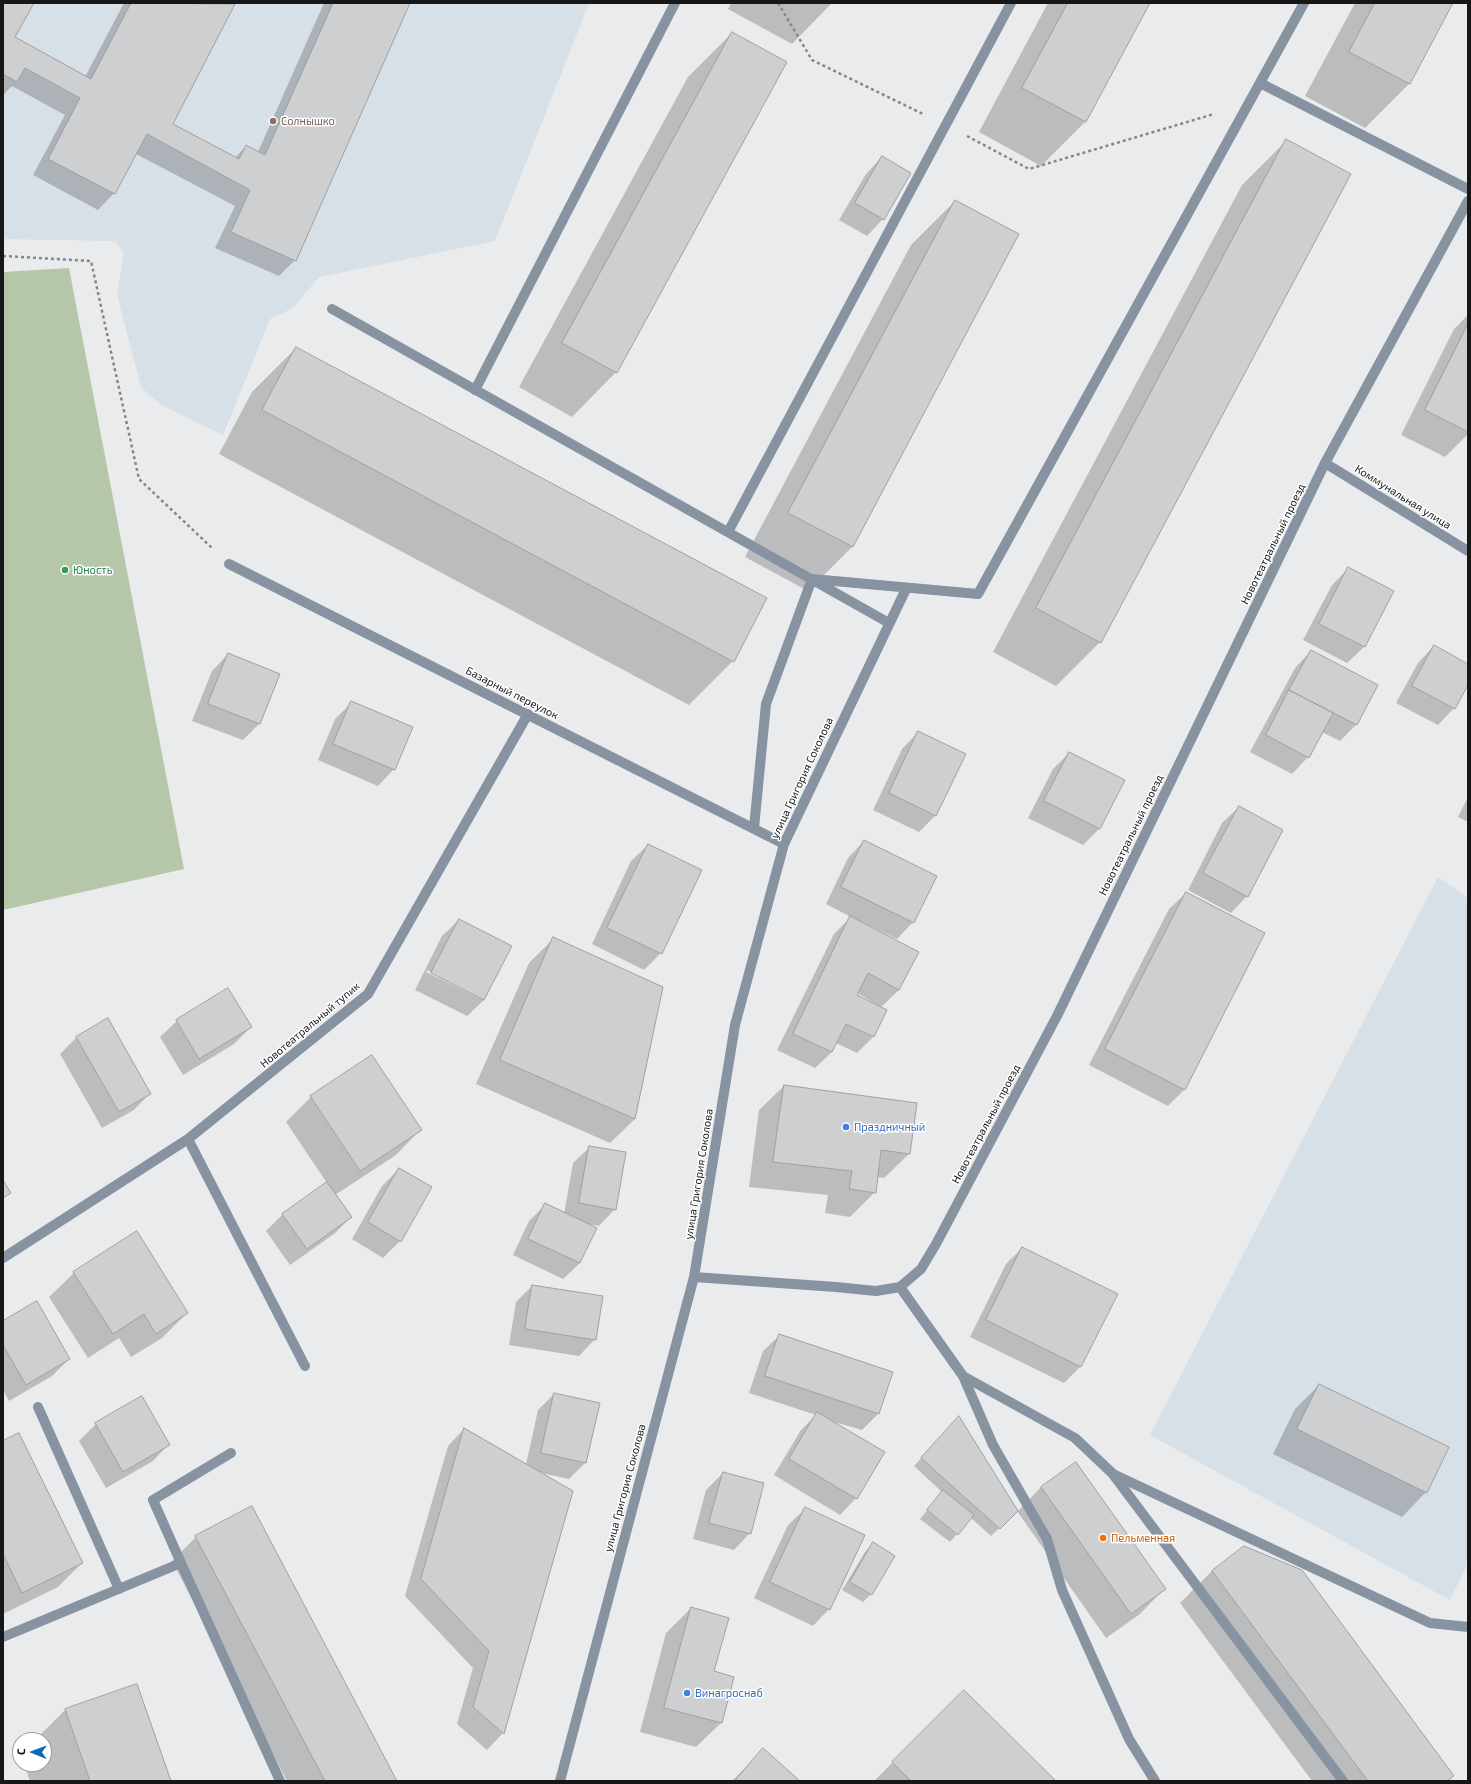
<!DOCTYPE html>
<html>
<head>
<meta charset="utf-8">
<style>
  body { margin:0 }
  #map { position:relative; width:1471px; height:1784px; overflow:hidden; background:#e9ebed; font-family:"Exo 2",sans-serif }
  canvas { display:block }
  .frame { position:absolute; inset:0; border:4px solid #171718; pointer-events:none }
  .north { position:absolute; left:12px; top:1732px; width:40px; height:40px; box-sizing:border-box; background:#fff; border:1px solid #a2a2a3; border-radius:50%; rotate:271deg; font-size:11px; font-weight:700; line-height:16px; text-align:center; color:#171718 }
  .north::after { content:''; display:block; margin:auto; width:14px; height:18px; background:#0b6bb7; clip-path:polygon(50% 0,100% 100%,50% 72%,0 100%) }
</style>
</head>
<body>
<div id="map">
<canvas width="1471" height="1784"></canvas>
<div class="frame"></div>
<div class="north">С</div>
</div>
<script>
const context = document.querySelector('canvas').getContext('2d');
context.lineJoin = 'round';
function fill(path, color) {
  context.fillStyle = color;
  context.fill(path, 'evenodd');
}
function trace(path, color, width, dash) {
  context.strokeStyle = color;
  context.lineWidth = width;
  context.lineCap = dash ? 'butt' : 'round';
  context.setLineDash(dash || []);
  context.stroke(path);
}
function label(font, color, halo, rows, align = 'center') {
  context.font = font + ' "Exo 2",sans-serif';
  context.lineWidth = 3;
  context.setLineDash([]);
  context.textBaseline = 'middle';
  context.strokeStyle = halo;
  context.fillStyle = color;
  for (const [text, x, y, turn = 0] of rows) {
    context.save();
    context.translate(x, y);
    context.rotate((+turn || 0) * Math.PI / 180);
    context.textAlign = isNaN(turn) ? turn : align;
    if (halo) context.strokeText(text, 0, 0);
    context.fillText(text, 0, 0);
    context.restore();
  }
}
fill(new Path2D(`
  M3 3H589L495 241 319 277 293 308 270 319 223 435 161 405 141 387 117 294 124 253 115 241 3 239Z
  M1438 877 1468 898V1563L1450 1600 1150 1435Z`), '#d7dfe7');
fill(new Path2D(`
  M69 268 184 869 3 910V272Z`), '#b5c6a9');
fill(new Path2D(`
  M3 3H33L14 38 85 77 124 3H230L234 5 171 124 235 158 246 146 258 152 324 3H409L295 260 279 276 215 248 235 206 136 154 114 193 98 210 33 175 65 115 12 86 3 95Z
  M731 3H832L792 44 728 9Z
  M1048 3H1149L1085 122 1041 166 979 132Z
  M1355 3H1452L1409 84 1365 128 1305 96Z
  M732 33 616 372 572 417 519 387 688 77Z
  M1286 141 1100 642 1056 686 993 652 1242 185Z
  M882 157 883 219 867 236 839 220 866 174Z
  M955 201 1018 235 852 547 808 591 745 557 911 245Z
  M1468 315V434L1445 457 1401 435 1454 329Z
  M296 348 733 661 689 705 219 454 252 392Z
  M1348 569 1392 591 1364 647 1347 663 1303 640 1332 585Z
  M1434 646 1468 665V683L1454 708 1438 725 1396 703 1418 663Z
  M1311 651 1377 686 1356 725 1340 741 1322 732 1308 757 1292 774 1250 752 1295 668Z
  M228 654 279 674 259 724 243 740 192 721 212 671Z
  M352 702 394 769 378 786 318 760 335 719Z
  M918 732 936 815 919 832 873 810 902 749Z
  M1069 753 1123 780 1099 829 1083 845 1028 818 1053 769Z
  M1468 797V822L1458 817Z
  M1239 807 1247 896 1231 913 1188 890 1222 823Z
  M864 841 913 922 897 939 868 925V927L899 990 881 1007 857 993 855 995 886 1010 873 1037 857 1053 836 1043 832 1052 815 1068 777 1050 834 934 851 917 826 904 848 858Z
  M648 845 661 953 644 970 592 944 631 861Z
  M1186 893 1185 1089 1168 1106 1089 1065 1169 909Z
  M459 920 484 1000 467 1016 415 990 442 936ZM427 970 479 996V998L426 972Z
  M554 938 635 1119 610 1143 476 1084 529 963Z
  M108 1020 150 1093 134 1110 102 1128 60 1054 76 1038Z
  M177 1021 251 1027 234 1044 183 1075 160 1037Z
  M371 1056 420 1130 396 1155 335 1195 351 1217 334 1234 290 1265 266 1231 283 1214 327 1183 286 1122 311 1097Z
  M784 1086 909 1154 884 1178 877 1177 875 1192 850 1217 825 1213 828 1195 749 1187 759 1110Z
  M590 1147 615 1209 599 1226 587 1224 580 1263 563 1279 513 1255 529 1221 545 1205 564 1214 573 1163Z
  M399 1169 400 1241 383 1258 352 1239 382 1186Z
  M1022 1248 1116 1294 1080 1367 1064 1383 970 1337 1006 1264Z
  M74 1273 187 1313 162 1338 131 1357 119 1338 88 1358 49 1297Z
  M532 1286 595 1339 579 1356 509 1345 516 1302Z
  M3 1322 69 1359 52 1376 9 1401 3 1390Z
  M780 1335 892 1373 878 1414 862 1430 831 1421 856 1498 840 1515 774 1475 801 1430 816 1415 749 1393 763 1351Z
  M1319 1385 1426 1492 1402 1517 1273 1454 1295 1409Z
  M554 1394 585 1463 569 1479 541 1473 572 1491 503 1733 487 1750 457 1724 473 1668 405 1596 448 1446 464 1429 526 1465 538 1410Z
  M142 1398 169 1444 153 1461 106 1488 79 1441 96 1424Z
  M951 1426 1017 1512 1041 1487 1164 1589 1140 1614 1106 1638 1017 1511 991 1536 971 1518 950 1542 920 1519 942 1492 914 1466Z
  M3 1442 82 1563 58 1587 3 1614Z
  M723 1473 750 1533 734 1550 693 1539 706 1490Z
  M805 1509 829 1609 813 1626 754 1598 788 1525Z
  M196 1537 396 1781H287L172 1561Z
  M873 1544 871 1594 863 1602 842 1590 865 1552Z
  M1244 1547 1453 1776 1448 1781H1312L1180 1603 1212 1571Z
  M691 1608 713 1672 721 1723 696 1747 640 1732 666 1633Z
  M137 1685 170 1781H30L24 1764H44V1740H35L65 1710Z
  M964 1691 1054 1781H874Z
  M763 1750 799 1781H732Z`), '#0003');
const building = new Path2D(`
  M3 3H34L15 37 91 79 131 3 235 4 173 124 239 159 246 145 265 155 333 3H410L296 261 231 232 250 190 147 134 115 194 48 159 80 98 25 68 17 82 3 74Z
  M1068 3H1150L1086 122 1022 88Z
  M1375 3H1453L1410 84 1349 52Z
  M732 32 787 62 617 373 562 343Z
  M1286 139 1351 174 1101 643 1036 608Z
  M882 156 911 173 884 220 855 203Z
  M955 200 1019 234 853 547 788 513Z
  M1468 324V432L1425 410Z
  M296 347 767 598 734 662 262 410Z
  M1348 567 1394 591 1365 647 1319 624Z
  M1434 645 1468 664V685L1455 709 1412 686Z
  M1311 650 1378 685 1357 725 1289 690Z
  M228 653 280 674 260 724 208 704Z
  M1289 690 1333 713 1309 758 1266 735Z
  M351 701 413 727 395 770 333 744Z
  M918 731 966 754 936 816 889 793Z
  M1069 752 1125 780 1100 829 1044 801Z
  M1239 806 1283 830 1248 897 1203 873Z
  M864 840 937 876 914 923 841 887Z
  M648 844 702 870 662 954 607 928Z
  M1186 892 1265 933 1185 1090 1105 1049Z
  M850 916 919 952 899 990 868 973 857 995 887 1010 874 1037 846 1024 832 1052 793 1034Z
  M459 919 512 946 484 1000 431 973Z
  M553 937 663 987 635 1119 500 1060Z
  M228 988 252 1027 199 1059 176 1020Z
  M108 1018 151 1094 119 1112 76 1037Z
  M372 1055 422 1130 360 1171 310 1096Z
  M784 1085 917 1103 910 1154 881 1150 876 1193 849 1189 852 1171 773 1162Z
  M589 1146 626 1152 616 1210 579 1203Z
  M399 1168 432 1187 401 1242 368 1222Z
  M3 1180 11 1193 3 1198Z
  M327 1182 352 1217 307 1249 282 1214Z
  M545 1203 597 1228 580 1263 528 1239Z
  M137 1231 188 1313 156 1334 144 1314 113 1334 73 1272Z
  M1022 1247 1118 1294 1081 1367 986 1320Z
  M532 1285 603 1296 596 1340 525 1329Z
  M37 1301 70 1359 26 1385 3 1345V1321Z
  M779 1334 893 1372 879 1414 765 1376Z
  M1319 1384 1449 1447 1427 1493 1297 1429Z
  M554 1393 600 1403 586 1463 541 1453Z
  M142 1396 170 1445 123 1472 95 1423Z
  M817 1412 885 1452 857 1499 789 1459Z
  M959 1416 1018 1511 1000 1529 921 1458Z
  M464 1428 573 1491 504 1734 473 1707 489 1651 421 1579Z
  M19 1433 83 1563 22 1593 3 1554V1441Z
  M1076 1462 1166 1589 1131 1614 1041 1487Z
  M723 1472 764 1483 751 1534 709 1523Z
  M943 1490 974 1515 958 1535 927 1510Z
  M252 1506 397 1781H325L195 1536Z
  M805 1507 865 1535 830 1610 770 1582Z
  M873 1542 895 1556 872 1595 850 1582Z
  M1244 1546 1302 1570 1454 1776 1447 1781H1368L1212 1571Z
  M691 1607 729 1618 714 1671 734 1677 722 1723 664 1708Z
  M137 1684 171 1781H90L65 1709Z
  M964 1690 1056 1781H911L892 1762Z
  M763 1748 800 1781H735Z`);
fill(building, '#cdcfd1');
trace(building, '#9ea0a2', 1);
trace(new Path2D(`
  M778 3 812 60 923 114
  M967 136 1029 169 1214 114
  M3 256 91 261 139 479 212 548`), '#858688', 2.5, [3, 3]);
trace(new Path2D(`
  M1260 83 1468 189
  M332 309 889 623
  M475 390 675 3
  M1325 463 1468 551
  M728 532 1011 3
  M229 564 784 844
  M754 828 766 704 812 579 978 594 1304 3
  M188 1139 305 1366
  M3 1258 188 1139 368 994 528 714
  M694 1277 836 1287 876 1291 900 1287 921 1269 936 1244 1058 1014 1325 463 1468 201
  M900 1287 963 1376 1075 1438 1112 1473 1343 1781
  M963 1376 993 1445 1047 1539 1062 1590 1129 1739 1155 1781
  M38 1407 119 1589
  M1113 1474 1430 1623 1468 1627
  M181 1563 153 1500 231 1453
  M3 1637 181 1563 280 1781
  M560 1781 694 1277 735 1025 784 844 906 589`), '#8893a1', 10);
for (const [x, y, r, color] of [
  [273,121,4,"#8d6e63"],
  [65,570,4,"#2e9e5b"],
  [846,1127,4,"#3f7fe0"],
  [1103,1538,4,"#e8710a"],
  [687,1693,4,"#3f7fe0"]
]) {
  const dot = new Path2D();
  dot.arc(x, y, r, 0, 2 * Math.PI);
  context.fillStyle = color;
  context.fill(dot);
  trace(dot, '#fff', 1.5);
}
label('11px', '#785e54', '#fff', [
  ["Солнышко",281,121]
], 'left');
label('11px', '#171718', '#fff', [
  ["Коммунальная улица",1403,497,32],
  ["Новотеатральный проезд",1273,544,-64],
  ["Базарный переулок",512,693,27],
  ["улица Григория Соколова",802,778,-65],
  ["Новотеатральный проезд",1131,835,-64],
  ["Новотеатральный тупик",310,1025,-40],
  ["Новотеатральный проезд",986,1124,-62],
  ["улица Григория Соколова",699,1174,-81],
  ["улица Григория Соколова",625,1488,-75]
]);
label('11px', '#27864d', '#fff', [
  ["Юность",73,570]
], 'left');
label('11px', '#366cbe', '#fff', [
  ["Праздничный",854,1127],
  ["Винагроснаб",695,1693]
], 'left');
label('11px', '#c56008', '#fff', [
  ["Пельменная",1111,1538]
], 'left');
</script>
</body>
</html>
